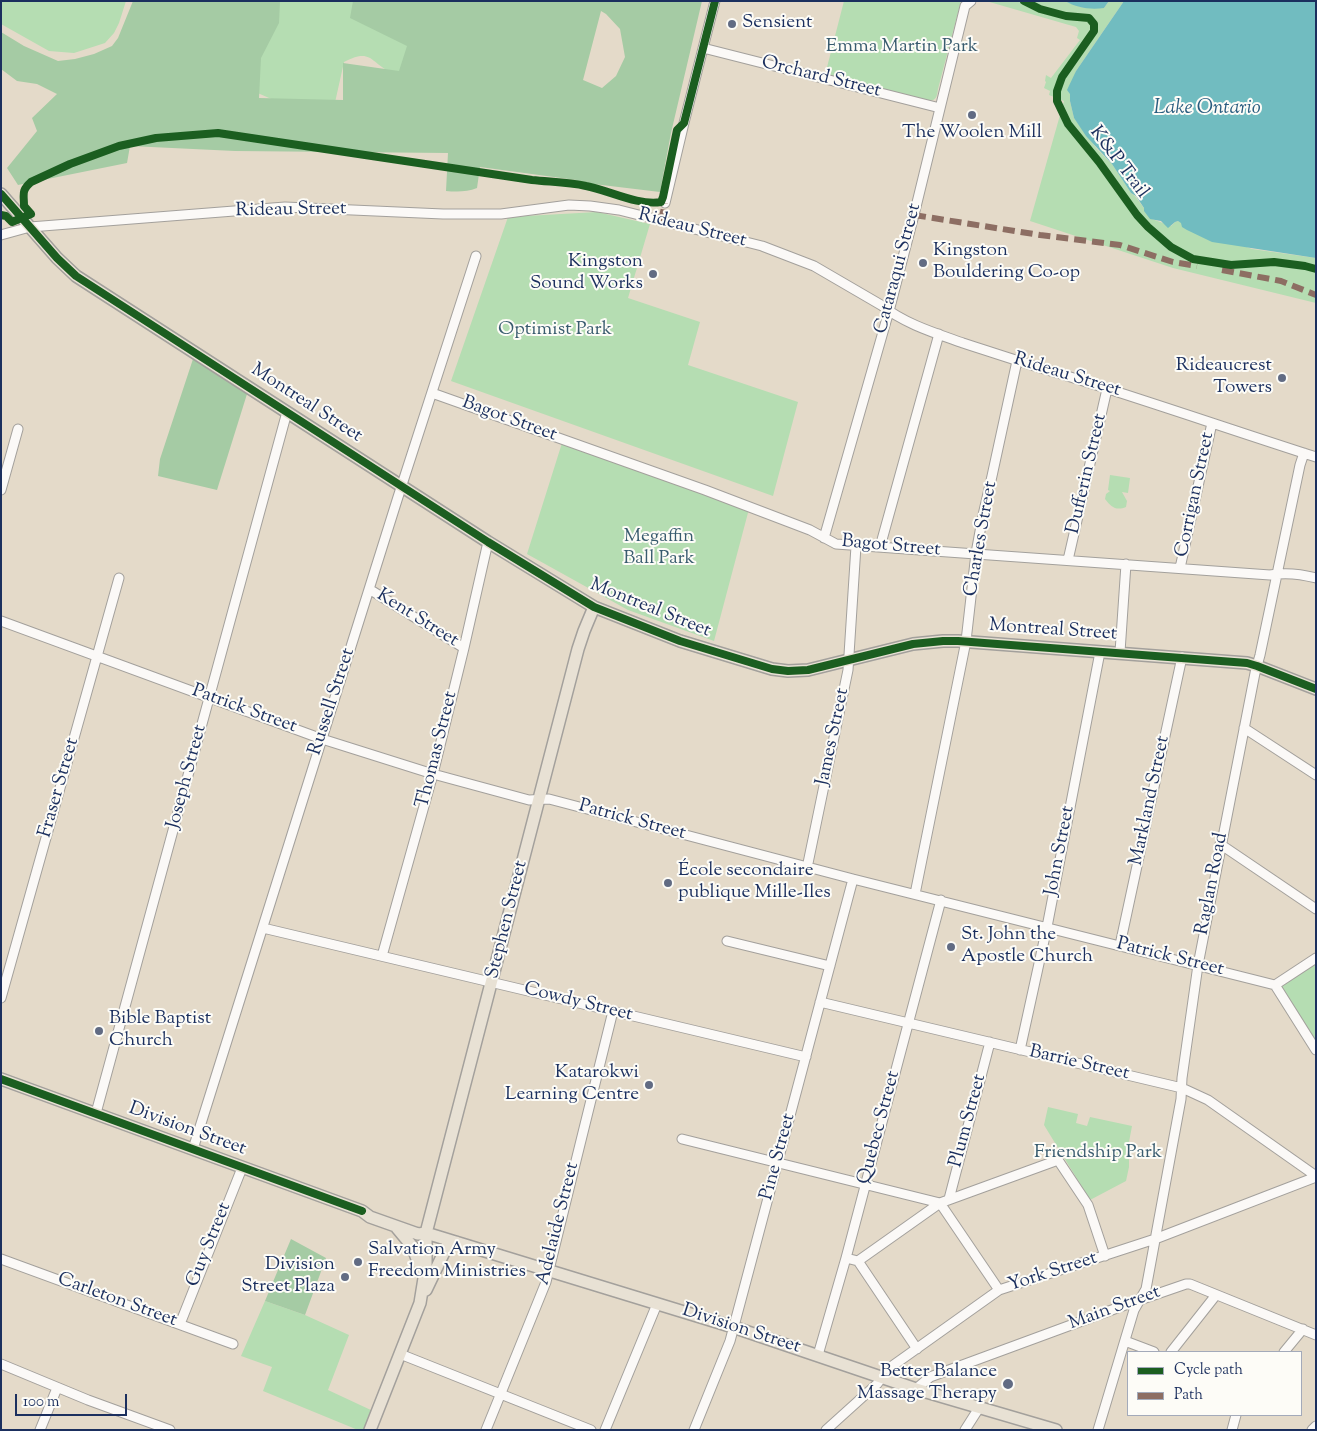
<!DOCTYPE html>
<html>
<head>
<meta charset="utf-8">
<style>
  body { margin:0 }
  #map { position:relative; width:1317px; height:1431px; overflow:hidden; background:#e4dac9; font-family:"Sorts Mill Goudy",serif }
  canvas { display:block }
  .frame { position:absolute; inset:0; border:2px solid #1b2f5e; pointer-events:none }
  .legend { position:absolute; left:1127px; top:1351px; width:175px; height:65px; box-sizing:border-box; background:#fdfcf7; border:1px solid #a3aaba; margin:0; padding:6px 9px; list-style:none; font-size:15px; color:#1b2f5e }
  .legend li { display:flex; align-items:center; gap:10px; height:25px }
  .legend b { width:25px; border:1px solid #a3aaba }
  .scale { position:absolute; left:15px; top:1394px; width:112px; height:22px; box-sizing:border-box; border:2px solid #1b2f5e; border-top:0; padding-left:6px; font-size:15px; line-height:18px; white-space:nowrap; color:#1b2f5e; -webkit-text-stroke:4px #fdfcf7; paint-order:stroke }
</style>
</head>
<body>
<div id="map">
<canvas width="1317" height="1431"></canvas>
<div class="frame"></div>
<ul class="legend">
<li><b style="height:6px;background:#1b5e20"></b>Cycle path</li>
<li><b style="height:6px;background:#8d6e63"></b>Path</li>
</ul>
<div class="scale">100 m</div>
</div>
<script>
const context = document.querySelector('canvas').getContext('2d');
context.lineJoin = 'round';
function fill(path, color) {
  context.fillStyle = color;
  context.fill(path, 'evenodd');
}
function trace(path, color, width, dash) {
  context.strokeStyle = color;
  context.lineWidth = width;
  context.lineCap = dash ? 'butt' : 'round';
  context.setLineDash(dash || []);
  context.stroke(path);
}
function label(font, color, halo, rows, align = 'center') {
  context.font = font + ' "Sorts Mill Goudy",serif';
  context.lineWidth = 4;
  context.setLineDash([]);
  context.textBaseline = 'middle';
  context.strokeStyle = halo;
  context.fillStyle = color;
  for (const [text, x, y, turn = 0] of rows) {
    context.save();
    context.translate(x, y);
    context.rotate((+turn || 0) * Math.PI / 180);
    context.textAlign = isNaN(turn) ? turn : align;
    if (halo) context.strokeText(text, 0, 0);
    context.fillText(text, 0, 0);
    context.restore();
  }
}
fill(new Path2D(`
  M1 1H126L119 23 114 33 105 43 74 53 49 51 1 24Z
  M235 1H440L429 86C417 82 403 79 392 73 369 62 372 48 344 62L334 107 276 101 230 81Z
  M844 1H961L938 89C937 96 937 100 929 101L825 75Z
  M986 1H1065L1084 8H1104L1109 1H1124L1076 71 1070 94V101L1074 118 1097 149 1112 164 1131 193 1135 196 1152 219 1171 226 1175 222 1178 221 1252 249 1316 258V303L1173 268 1030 221 1064 101 1049 95 1050 91 1044 88 1046 82 1045 81 1046 75 1051 78 1080 40 1077 38 1079 31 1076 27Z
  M597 212 650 224 628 298 700 322 688 365 798 402 773 496 451 381 508 217Z
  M562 443 749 509 714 641 628 610 527 554Z
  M1110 475 1130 478 1128 493 1122 492 1127 501 1126 507C1116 511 1111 507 1105 499L1106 494 1110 491 1108 490Z
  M1316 963V1045L1281 988 1282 985Z
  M1048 1107 1078 1114 1076 1123 1087 1126 1090 1117 1132 1126 1129 1142V1167L1126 1181 1090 1200 1044 1125Z
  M265 1301 305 1315 349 1335 328 1390 373 1411 363 1430H358L263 1391 272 1367 241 1356Z`), '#b5ddb2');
fill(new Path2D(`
  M133 1H280L279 23 261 58 259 98 343 100V63L399 71 407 46 350 18 353 1H702L671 133 660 192 577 182 576 180 480 167 477 188C467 192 457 192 446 191L448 153 235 151 130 146 127 163 18 185 7 168 37 131 32 118 57 94 37 84 17 81 1 69V32L24 46 58 61 75 59 94 54 112 46 118 38ZM601 11 606 14 620 29 625 57 616 76 602 88 583 80Z
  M193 359 247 394 217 490 158 476 160 459Z
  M291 1239 326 1258 305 1315 265 1301Z`), '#a5cba4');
fill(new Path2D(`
  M1065 1H1109L1104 8C1091 10 1077 8 1065 1Z
  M1124 1H1316V258L1212 242 1187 230 1182 227 1181 223 1178 221 1175 222 1168 228 1161 221 1150 219 1144 211V208L1136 196 1131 193 1112 164 1086 136 1074 118 1070 101V94L1067 90 1076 71Z`), '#71bcc0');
const minor = new Path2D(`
  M703 48 940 108
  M665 203 684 123 715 1
  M1 235 30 227 285 207 443 214H501L569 205 590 206 619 210 762 246 814 266 881 305C905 324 935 333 963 343 997 354 1030 365 1064 375 1148 401 1232 430 1316 457
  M432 393 705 490 810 530 836 544 1270 575C1286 572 1301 574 1316 578
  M1 490 18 429
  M824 538 889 311 914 215 965 6 971 1
  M880 547 939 334
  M1068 560 1107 389
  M1180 568 1212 423
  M369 589 464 648
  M1 621 322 739 433 774 529 800 549 799 853 879 1275 985
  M1120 652 1126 564
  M1244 728 1316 775
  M1220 844 1316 909
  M807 868 848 670 856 546
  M915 894 966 641 976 553 983 515 992 476 1017 361
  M263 928 806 1057
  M727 941 830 966
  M1120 945 1182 657
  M382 956 433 774 464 648 488 542
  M1275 985 1316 1050
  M1275 985 1316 958
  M1 998 119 578
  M820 1002 1182 1088 1208 1100 1316 1176
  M1020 1050 1047 927 1100 652
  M96 1113 287 412
  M682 1139 940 1203 999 1290
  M193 1149 398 497 476 256
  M949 1199 990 1042
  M846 1258 858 1261 940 1203 1058 1160 1088 1205 1105 1256
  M1 1259 233 1344
  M858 1261 917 1349
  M180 1324 242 1168
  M1125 1341 1154 1352
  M1171 1352 1216 1295
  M1284 1352 1303 1329
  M400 1354 591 1430
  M818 1355 846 1258 941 900
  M1 1364 88 1400 170 1430
  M916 1389 930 1377 1128 1304 1186 1284H1190L1316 1335
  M40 1430 57 1388
  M486 1430 546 1282 613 1011
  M605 1430 657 1304
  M694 1430 730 1341 853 879
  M826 1430 877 1384 888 1369 999 1290 1155 1239 1316 1177
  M965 1430 979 1408
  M1098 1430 1134 1310 1146 1289 1181 1099 1182 1078 1198 965 1255 673 1260 655 1300 465 1304 453
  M1232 1430 1236 1415
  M1312 1430 1316 1426`);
const major = new Path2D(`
  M1 194 57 258 76 276 488 542 594 607 680 641 772 669 788 671 808 670 913 644 943 641H958L1247 663 1257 666 1316 689
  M1 1079 362 1211 370 1217 418 1234 426 1233 733 1327 916 1389 1056 1430
  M397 1228 412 1246 423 1274
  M426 1290 447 1246 450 1244 456 1242
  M370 1430 420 1303 426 1266V1233L578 649 584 631 594 607`);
trace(minor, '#a3a09c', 11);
trace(major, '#a3a09c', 14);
trace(minor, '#fbf9f7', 9);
trace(major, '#e8e1d4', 11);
trace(new Path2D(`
  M914 215 1040 235 1120 245 1173 262 1197 266
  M661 221 665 203
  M1222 270 1281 281 1316 295`), '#8d6e63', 6, [12, 6]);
trace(new Path2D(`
  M1024 1 1040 9 1066 16 1089 18 1094 24V31L1062 77 1057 91V101L1068 124 1099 162 1137 215 1148 227 1171 247 1193 259 1231 265 1274 262 1305 266 1316 269
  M1 194 57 258 76 276 488 542 594 607 680 641 772 669 788 671 808 670 913 644 943 641H958L1247 663 1257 666 1316 689
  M1 215 6 216 12 222 31 214 24 206C24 194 21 191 31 182L70 164 119 146 156 138 218 133 532 180C550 182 568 182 586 186 608 190 638 206 661 202L663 197 677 130 684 123 715 1
  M1 1079 362 1211`), '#1b5e20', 8);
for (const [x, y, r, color] of [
  [732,24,5,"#616b83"],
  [972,115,5,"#616b83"],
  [923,263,5,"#616b83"],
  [653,274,5,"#616b83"],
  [1282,378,5,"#616b83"],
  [668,883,5,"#616b83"],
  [951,947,5,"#616b83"],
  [99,1031,5,"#616b83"],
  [649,1085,5,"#616b83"],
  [358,1262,5,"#616b83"],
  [345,1277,5,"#616b83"],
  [1008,1384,6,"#616b83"]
]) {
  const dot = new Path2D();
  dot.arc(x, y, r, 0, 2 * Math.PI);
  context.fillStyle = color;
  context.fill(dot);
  trace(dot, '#fdfcf7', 2);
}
label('19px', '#1b2f5e', '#fdfcf7', [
  ["Sensient",742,24],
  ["The Woolen Mill",972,134,"center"],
  ["Kingston",933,252],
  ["Bouldering Co-op",933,274],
  ["Kingston",643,263,"right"],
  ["Sound Works",643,285,"right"],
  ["Rideaucrest",1272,367,"right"],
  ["Towers",1272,389,"right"],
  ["École secondaire",678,872],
  ["publique Mille-Iles",678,894],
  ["St. John the",961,936],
  ["Apostle Church",961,958],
  ["Bible Baptist",109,1020],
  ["Church",109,1042],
  ["Katarokwi",639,1074,"right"],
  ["Learning Centre",639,1096,"right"],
  ["Salvation Army",368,1251],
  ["Freedom Ministries",368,1273],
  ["Division",335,1266,"right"],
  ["Street Plaza",335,1288,"right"],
  ["Better Balance",997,1373,"right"],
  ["Massage Therapy",997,1395,"right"]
], 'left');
label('19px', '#385b6e', '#fdfcf7', [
  ["Emma Martin Park",902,48],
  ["Optimist Park",555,331],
  ["Megaffin",659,538],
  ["Ball Park",659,560],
  ["Friendship Park",1098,1154]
]);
label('19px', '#1b2f5e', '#fdfcf7', [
  ["Orchard Street",821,78,14],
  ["K&P Trail",1118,163,53],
  ["Rideau Street",291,211,-1],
  ["Rideau Street",692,229,14],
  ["Cataraqui Street",899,269,-75],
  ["Rideau Street",1067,376,17],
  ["Montreal Street",306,404,33],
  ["Bagot Street",509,420,20],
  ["Dufferin Street",1088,474,-77],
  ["Corrigan Street",1196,495,-78],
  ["Charles Street",982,539,-80],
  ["Bagot Street",891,547,5],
  ["Montreal Street",650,609,22],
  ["Kent Street",417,619,32],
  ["Montreal Street",1053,631,4],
  ["Russell Street",333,702,-72],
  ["Patrick Street",244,710,20],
  ["James Street",834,737,-78],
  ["Thomas Street",438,750,-76],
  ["Joseph Street",188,777,-75],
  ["Fraser Street",60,788,-74],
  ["Markland Street",1151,801,-78],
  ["Patrick Street",632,821,15],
  ["John Street",1061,851,-79],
  ["Raglan Road",1213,884,-79],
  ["Stephen Street",508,920,-76],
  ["Patrick Street",1170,958,14],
  ["Cowdy Street",578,1003,14],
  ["Barrie Street",1079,1064,13],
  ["Plum Street",969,1121,-75],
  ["Quebec Street",880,1128,-75],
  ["Division Street",187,1130,20],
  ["Pine Street",779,1157,-75],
  ["Adelaide Street",559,1224,-76],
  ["Guy Street",210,1245,-68],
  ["York Street",1053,1273,-18],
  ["Carleton Street",117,1301,20],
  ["Main Street",1115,1309,-20],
  ["Division Street",741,1330,18]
]);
label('italic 20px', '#285c7f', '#fdfcf7', [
  ["Lake Ontario",1207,110]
]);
</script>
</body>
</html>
